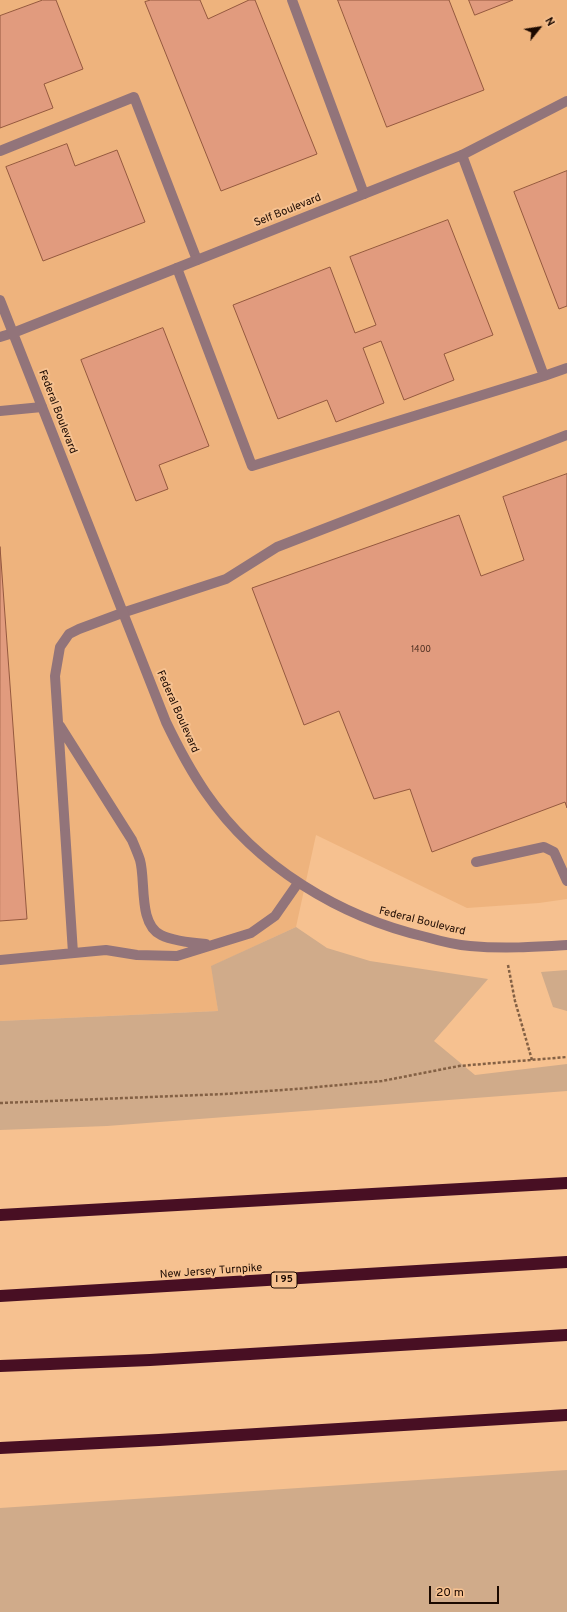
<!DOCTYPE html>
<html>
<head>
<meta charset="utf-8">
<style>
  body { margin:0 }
  #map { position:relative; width:567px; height:1612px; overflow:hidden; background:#f6c190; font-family:Overpass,sans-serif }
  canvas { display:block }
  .north { position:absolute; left:519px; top:8px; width:40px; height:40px; -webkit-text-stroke:3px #f6c190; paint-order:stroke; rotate:60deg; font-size:11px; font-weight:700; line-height:16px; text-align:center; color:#1b0900 }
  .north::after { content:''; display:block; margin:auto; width:14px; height:18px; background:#1b0900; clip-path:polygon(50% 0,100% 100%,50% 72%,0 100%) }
  .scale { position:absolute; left:429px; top:1586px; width:70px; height:18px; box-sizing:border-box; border:2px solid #1b0900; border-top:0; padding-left:5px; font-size:12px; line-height:14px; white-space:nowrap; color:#1b0900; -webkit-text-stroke:3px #f6c190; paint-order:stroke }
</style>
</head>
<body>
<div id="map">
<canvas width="567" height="1612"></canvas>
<div class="north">N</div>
<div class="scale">20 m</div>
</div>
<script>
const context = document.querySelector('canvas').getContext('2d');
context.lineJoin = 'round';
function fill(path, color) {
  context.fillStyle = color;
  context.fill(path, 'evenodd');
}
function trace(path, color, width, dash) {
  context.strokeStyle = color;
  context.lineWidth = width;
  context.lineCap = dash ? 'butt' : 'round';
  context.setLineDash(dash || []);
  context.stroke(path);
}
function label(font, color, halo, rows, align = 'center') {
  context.font = font + ' Overpass,sans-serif';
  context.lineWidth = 4;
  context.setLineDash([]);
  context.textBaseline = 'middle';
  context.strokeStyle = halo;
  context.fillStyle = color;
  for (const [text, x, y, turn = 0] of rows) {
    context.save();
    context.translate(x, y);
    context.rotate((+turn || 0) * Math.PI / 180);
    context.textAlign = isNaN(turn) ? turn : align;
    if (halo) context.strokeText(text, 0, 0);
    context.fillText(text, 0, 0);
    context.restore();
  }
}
fill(new Path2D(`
  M0 0H567V899L539 903 467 908 316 835 296 927 212 966 218 1011 0 1021Z`), '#eeb37d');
fill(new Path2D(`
  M296 927 327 948 370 961 488 979 434 1041 475 1075 567 1064V1091L107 1126 0 1130V1021L218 1011 211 966Z
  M567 970V1011L553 1007 541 972Z
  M567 1470V1612H0V1508Z`), '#d0ab8a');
const building = new Path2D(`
  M43 0H56L83 69 44 84 53 108 0 128V16Z
  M151 0H200L208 19 249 0H255L317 154 221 191 145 2Z
  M338 0H449L484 90 387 127Z
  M469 0H513L475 15Z
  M67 144 75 166 117 150 145 222 43 261 6 167Z
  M567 171V306L559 309 514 192Z
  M448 220 493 335 444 354 454 380 404 400 381 341 363 348 384 403 336 422 327 400 278 419 233 305 330 267 355 333 376 325 350 257Z
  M163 328 209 446 159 465 168 489 136 501 81 360Z
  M567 474V808L565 802 432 852 410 789 374 799 339 711 304 725 252 588 459 515 481 576 524 560 503 497Z
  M0 547 27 919 0 921Z`);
fill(building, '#e19b7e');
trace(building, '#95593f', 1);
trace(new Path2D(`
  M508 965 515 1001 532 1060
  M0 1103 225 1094 296 1089 382 1081 459 1066 567 1057`), '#836044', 2.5, [3, 2]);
trace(new Path2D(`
  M292 0 364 194
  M0 151 134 97 197 260
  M177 268 252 466 544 376 462 155
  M0 337 13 333
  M544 376 567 368
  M0 411 42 407
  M60 726 132 840C135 847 138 854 140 860 146 881 138 924 161 935 173 941 193 943 206 944
  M476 862 544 847 554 852 567 881
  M73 953 55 676 60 647 69 634 79 629 122 613 226 579 277 547 567 435
  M0 960 106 950 137 955 177 956 251 933 275 916 298 883`), '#92747a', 10);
trace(new Path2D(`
  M0 300 166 722C178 747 190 770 206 793 257 867 340 917 426 937 440 941 456 945 470 946 503 949 535 947 567 945
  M13 333 462 155 567 101`), '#92747a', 10);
trace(new Path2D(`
  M0 1215 567 1183
  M0 1296 567 1262
  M0 1366 150 1360 567 1335
  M0 1448 159 1440 567 1415`), '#480f23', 12);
label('9px', '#4c2e20', null, [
  ["1400",421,650]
]);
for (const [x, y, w] of [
  [284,1280,26]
]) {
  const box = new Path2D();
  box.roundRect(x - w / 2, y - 8, w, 16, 3);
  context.fillStyle = '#f6c190';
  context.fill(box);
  trace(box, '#1b0900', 1);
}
label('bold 10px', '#1b0900', null, [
  ["I 95",284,1280]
]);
label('11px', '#1b0900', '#f6c190', [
  ["Self Boulevard",288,211,-22],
  ["Federal Boulevard",57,412,69],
  ["Federal Boulevard",177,712,66],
  ["Federal Boulevard",422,922,14],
  ["New Jersey Turnpike",211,1272,-4]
]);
</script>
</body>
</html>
